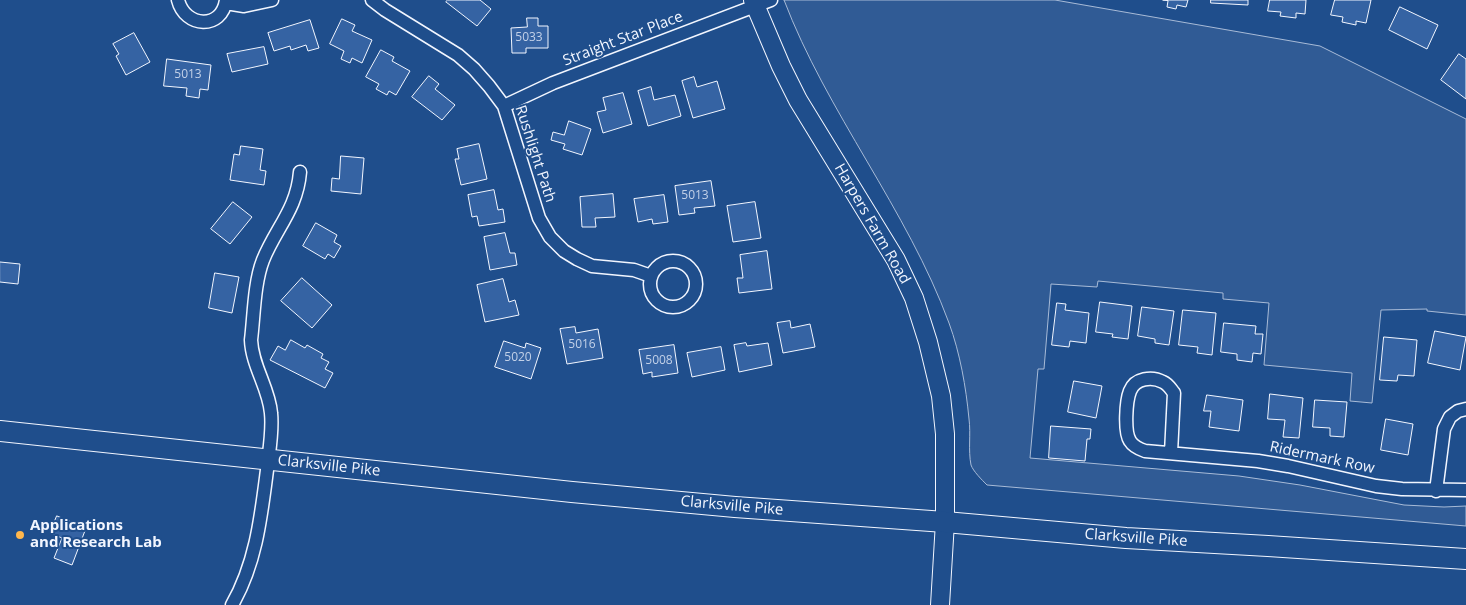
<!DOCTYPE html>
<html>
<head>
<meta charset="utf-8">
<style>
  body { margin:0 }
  canvas { display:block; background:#1f4e8c }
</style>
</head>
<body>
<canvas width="1466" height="605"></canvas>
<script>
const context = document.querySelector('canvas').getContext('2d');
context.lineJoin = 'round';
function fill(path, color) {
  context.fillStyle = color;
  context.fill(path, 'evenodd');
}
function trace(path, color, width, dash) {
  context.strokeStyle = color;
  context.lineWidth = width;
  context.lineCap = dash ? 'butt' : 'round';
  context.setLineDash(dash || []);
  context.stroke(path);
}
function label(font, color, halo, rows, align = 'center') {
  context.font = font + ' "Open Sans",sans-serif';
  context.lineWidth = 4;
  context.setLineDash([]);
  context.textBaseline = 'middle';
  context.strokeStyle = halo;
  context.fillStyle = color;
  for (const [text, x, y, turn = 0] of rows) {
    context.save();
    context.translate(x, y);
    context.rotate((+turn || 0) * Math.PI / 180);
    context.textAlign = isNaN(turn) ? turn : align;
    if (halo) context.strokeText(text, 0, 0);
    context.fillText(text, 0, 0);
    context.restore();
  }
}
const green = new Path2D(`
  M784 0H1055L1320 46 1466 119V315L1427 311V309L1381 310 1372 403 1350 401 1352 373 1264 365 1269 303 1223 299V293L1098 281 1097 287 1051 284 1044 369H1038L1030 458 1239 476 1300 485 1404 505 1444 507 1466 506V526L987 485C982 480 973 471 971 465 968 450 971 434 969 419 966 387 960 353 949 323 907 209 827 113 784 0Z`);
fill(green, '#305b95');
trace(green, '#a8bbd7', 1);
const building = new Path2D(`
  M448 0H480L491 9 477 26 446 2Z
  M1163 0H1188L1186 7 1177 5 1176 9 1167 7 1168 1Z
  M1211 0H1248V5L1211 3Z
  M1270 0H1306L1305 14 1296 13V18L1280 16 1281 12 1268 11Z
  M1335 0H1371L1366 23 1356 21V25L1342 22 1343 17 1331 15Z
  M1400 7 1438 25 1427 49 1389 30Z
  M527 18H538V26H548V48H526V53H512L511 28 527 27Z
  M342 19 355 25 352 31 372 40 362 63 352 58 350 63 341 59 344 51 330 44Z
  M310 20 319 48 308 51 306 45 291 50 290 46 274 51 268 33Z
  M134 33 150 62 126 75 116 56 119 54 113 44Z
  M264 47 268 64 232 72 227 54Z
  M381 50 394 57 392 61 410 71 396 95 389 91 387 95 376 89 379 84 366 77Z
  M1459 54 1466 59V99L1441 80Z
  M167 59 211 65 208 90 200 89 199 98 186 96 187 88 164 86Z
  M429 76 439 84 435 89 455 105 442 120 412 97Z
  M694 77 697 87 717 81 725 109 693 118 682 81Z
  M651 87 654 100 675 95 681 116 648 126 638 91Z
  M623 93 632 124 603 133 597 112 606 110 603 98Z
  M569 121 591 129 582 155 563 149 565 144 551 140 553 132 564 135Z
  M479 144 487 179 461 185 455 159H459L457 149Z
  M241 146 263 149 260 170 266 171 264 185 230 180 234 154 239 155Z
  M341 156 364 158 361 194 331 191 332 178 339 179Z
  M711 181 715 206 694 208 695 213 679 215 675 186Z
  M494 190 498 210 503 209 505 222 479 226 477 216 472 217 468 195Z
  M613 194 615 217 595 218 596 227H582L580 197Z
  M664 195 668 222 653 224 652 219 638 222 634 199Z
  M233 202 252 217 230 244 211 229Z
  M755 202 761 238 733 242 727 206Z
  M316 223 337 235 334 242 341 246 334 258 328 254 325 259 303 246Z
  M505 233 510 253H515L517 265 490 270 484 237Z
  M767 251 772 289 739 293 737 278H743L740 255Z
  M0 262 20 264 18 284 0 282Z
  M215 273 239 277 232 313 209 308Z
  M302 278 332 305 312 328 281 301Z
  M503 279 509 302 515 300 519 315 485 322 477 285Z
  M1100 302 1132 306 1128 339 1112 337 1113 334 1096 332Z
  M1057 303 1066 304 1065 310 1089 313 1086 343 1070 341 1069 347 1052 345Z
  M1142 307 1174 311 1169 345 1155 343V339L1138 336Z
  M1183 310 1216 313 1212 355 1197 353 1198 347 1179 345Z
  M790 321 791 328 810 324 815 347 783 353 777 323Z
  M1224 323 1256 326 1255 334H1263L1261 354 1253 353 1252 362 1237 360V354L1221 352Z
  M575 327 576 333 598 329 603 358 567 364 560 329Z
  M1435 331 1466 337 1460 370 1428 363Z
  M1384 337 1417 340 1414 376 1398 375 1397 381 1380 380Z
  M291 340 305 348 307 345 323 354 321 358 329 362 325 369 333 373 325 388 270 360 278 346 285 350Z
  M504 341 525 348 526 343 541 348 531 379 495 367Z
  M746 343 747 346 768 343 772 365 739 372 734 345Z
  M674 345 678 373 652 377V372L643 374 639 350Z
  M721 347 725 370 692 377 687 353Z
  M1074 381 1102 386 1096 418 1068 412Z
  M1270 394 1303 398 1299 438 1283 437 1285 420 1268 419Z
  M1207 395 1243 400 1239 431 1209 427 1211 411H1204Z
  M1315 400 1347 402 1344 437 1330 436V428L1313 427Z
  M1386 419 1413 424 1408 455 1381 450Z
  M1051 426 1091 429 1090 439H1087L1085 461 1049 458Z
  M57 516 86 528 72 565 54 558 62 538 50 533Z`);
fill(building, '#3563a3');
trace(building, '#f2f6ff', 1);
const street = new Path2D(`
  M178 0C185 28 222 30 226 0
  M372 0 385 10 458 55 474 69 489 86 504 106 539 218 550 237 564 251 577 259 592 266 634 270 651 276
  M226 3 244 6 272 0
  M504 106 553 83 771 0
  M650 284a23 23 0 1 1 46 0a23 23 0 1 1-46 0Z
  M1171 453 1174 393C1170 388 1168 384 1163 382 1152 376 1135 378 1130 391 1126 401 1124 432 1130 441 1133 446 1139 449 1145 451L1258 461 1288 466 1376 486 1402 489 1466 490
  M1436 491 1444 429 1450 417 1458 411 1466 409
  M232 605C256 563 261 517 267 470 269 451 273 432 271 413 269 388 252 366 251 340 254 316 254 283 263 260 276 228 297 209 300 172`);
const secondary = new Path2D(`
  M753 0 781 66 798 100 896 260 914 298 928 342 941 396 945 434V522L940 605`);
const primary = new Path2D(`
  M0 431 572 492 735 507 945 522 1126 538 1268 546 1466 559`);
trace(street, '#f2f6ff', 15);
trace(secondary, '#f2f6ff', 20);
trace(primary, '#f2f6ff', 22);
trace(street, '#1f4e8c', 12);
trace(secondary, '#1f4e8c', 18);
trace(primary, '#1f4e8c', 20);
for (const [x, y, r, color] of [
  [20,535,5,"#ffb74d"]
]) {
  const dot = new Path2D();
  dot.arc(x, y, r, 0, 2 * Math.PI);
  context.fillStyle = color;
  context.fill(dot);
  trace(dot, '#1f4e8c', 2);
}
label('12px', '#c3d1e8', null, [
  ["5033",529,38],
  ["5013",188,75],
  ["5013",695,196],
  ["5016",582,345],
  ["5020",518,358],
  ["5008",659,361]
]);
label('15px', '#f2f6ff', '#1f4e8c', [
  ["Straight Star Place",623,39,-21],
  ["Rushlight Path",535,154,72],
  ["Harpers Farm Road",872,224,60],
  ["Ridermark Row",1322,458,12],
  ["Clarksville Pike",329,466,6],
  ["Clarksville Pike",732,506,5],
  ["Clarksville Pike",1136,538,4]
]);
label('bold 15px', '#f2f6ff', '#1f4e8c', [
  ["Applications",30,526],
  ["and Research Lab",30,543]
], 'left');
</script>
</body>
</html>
